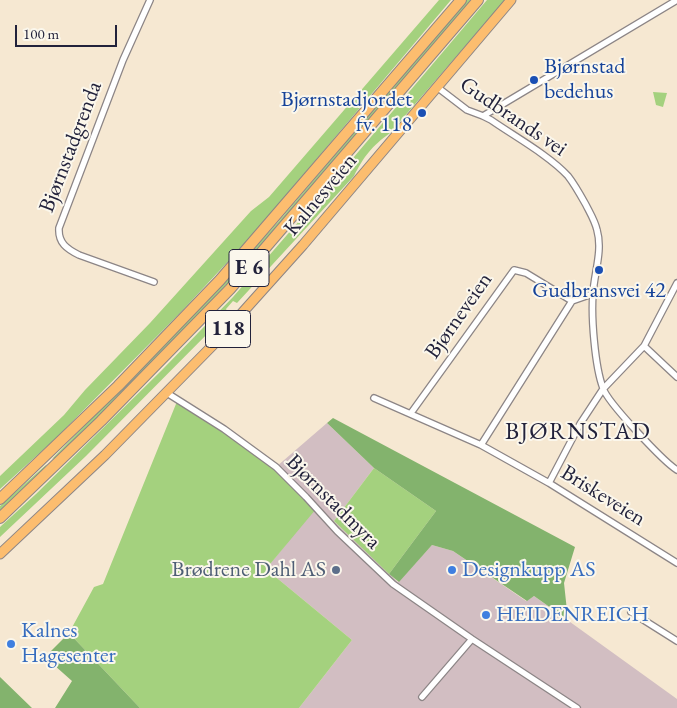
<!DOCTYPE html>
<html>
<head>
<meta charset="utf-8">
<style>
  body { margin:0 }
  #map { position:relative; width:677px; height:708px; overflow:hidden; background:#f6e8d2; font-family:"EB Garamond",serif }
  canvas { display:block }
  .scale { position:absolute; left:15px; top:25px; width:102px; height:22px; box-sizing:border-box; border:2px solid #22223b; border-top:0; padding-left:6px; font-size:15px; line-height:18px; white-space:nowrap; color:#22223b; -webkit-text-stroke:4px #fbf7ec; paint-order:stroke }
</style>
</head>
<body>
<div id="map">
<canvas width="677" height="708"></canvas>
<div class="scale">100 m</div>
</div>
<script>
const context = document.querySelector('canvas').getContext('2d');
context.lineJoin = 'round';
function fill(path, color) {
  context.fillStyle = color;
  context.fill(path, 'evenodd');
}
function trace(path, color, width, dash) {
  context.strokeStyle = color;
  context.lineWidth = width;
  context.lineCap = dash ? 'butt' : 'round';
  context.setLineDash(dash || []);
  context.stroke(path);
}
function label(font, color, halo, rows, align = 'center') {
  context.font = font + ' "EB Garamond",serif';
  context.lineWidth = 4;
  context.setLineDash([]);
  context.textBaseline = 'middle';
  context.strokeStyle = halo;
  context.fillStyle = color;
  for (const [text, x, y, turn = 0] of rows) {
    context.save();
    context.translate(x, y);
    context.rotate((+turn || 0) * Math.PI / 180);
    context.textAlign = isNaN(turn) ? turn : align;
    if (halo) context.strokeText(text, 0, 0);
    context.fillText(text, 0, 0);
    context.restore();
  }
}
fill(new Path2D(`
  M327 423 374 468 334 521 398 582 432 545 453 551 526 601 534 596 677 699V708H299L352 640 266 569 287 543 276 467Z`), '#d2bec2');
fill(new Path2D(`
  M439 0H451L249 239 180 313 55 439 0 489V476L64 415 85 390 150 323 251 211 269 197Z
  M467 0H472L247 263 107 409 57 457 52 459 211 297 279 221Z
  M487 0H505L390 133C372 146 364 156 354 176L237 303 233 301 226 309 228 313 86 456 0 537V527L36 494 162 370 233 297 320 197Z
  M653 92 667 93 663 107 656 105Z
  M178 399 276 467 316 509 266 569 352 640 299 708H140L69 633 94 587 103 584Z
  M47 464 41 473 0 511V506Z
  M374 468 436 511 389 574 334 521Z`), '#a4d17e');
fill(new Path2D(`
  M333 418 575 547 564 583 568 620 534 596 527 601 453 551 432 545 399 582 389 574 436 511 374 468 327 423Z
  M69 633 140 708H55L72 681 45 657Z
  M0 677 32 708H0Z`), '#83b36d');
const street = new Path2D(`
  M150 0 123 60 59 228C58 243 67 249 79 255L154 282
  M437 87 467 110 483 116 491 120C514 136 550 156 568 176 575 185 581 196 586 205 590 213 595 221 597 230 603 251 594 273 593 294 591 317 595 367 603 388 607 402 664 462 677 470
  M483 116 677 0
  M644 346 677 377
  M167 393 224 429 276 467 306 497 337 531 393 584 472 639 577 708
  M374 398 481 445 549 483 677 563
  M411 413 514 270 526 273 572 301
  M481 445 572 301 592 294
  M549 483 580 424 603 389 644 346 677 283
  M631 612 677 641
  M422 697 472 639`);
const primary = new Path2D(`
  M0 554 105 455 216 342 303 245 511 0`);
const highway = new Path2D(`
  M0 499 118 386 220 280 461 0
  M0 518 101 421 230 289 478 0`);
trace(street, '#8c8586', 8);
trace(primary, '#8c8586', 11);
trace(highway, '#8c8586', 12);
trace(street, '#fff', 5.5);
trace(primary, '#fcbd6f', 9);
trace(highway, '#fcbd6f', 10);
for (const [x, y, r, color] of [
  [534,80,5,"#1a4fb4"],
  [422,113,5,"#1a4fb4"],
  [599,270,5,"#1a4fb4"],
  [336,570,5,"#5c6f8a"],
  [452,570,5,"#3f7fe0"],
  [486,615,5,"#3f7fe0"],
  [11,644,5,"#3f7fe0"]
]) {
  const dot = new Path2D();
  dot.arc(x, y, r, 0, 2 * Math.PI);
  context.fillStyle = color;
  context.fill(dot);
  trace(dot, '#fbf7ec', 2);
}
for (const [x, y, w] of [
  [249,268,40],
  [228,329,45]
]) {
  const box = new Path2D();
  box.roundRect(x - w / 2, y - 18.5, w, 37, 4);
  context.fillStyle = '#fbf7ec';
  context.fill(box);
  trace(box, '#22223b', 1);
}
label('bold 21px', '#22223b', null, [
  ["E 6",249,268],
  ["118",228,329]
]);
label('22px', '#164399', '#fbf7ec', [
  ["Bjørnstad",544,67],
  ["bedehus",544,92],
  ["Bjørnstadjordet",412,100,"right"],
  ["fv. 118",412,125,"right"],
  ["Gudbransvei 42",599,291,"center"]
], 'left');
label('22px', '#22223b', '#fbf7ec', [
  ["Gudbrands vei",513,117,34],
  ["Bjørnstadgrenda",71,147,-69],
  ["Kalnesveien",321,195,-50],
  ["Bjørneveien",459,316,-55],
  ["Briskeveien",603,496,32],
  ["Bjørnstadmyra",333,502,45]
]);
label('22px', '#4e5e75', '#fbf7ec', [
  ["Brødrene Dahl AS",326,570]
], 'right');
label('22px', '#366cbe', '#fbf7ec', [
  ["Designkupp AS",462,570],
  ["HEIDENREICH",496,615],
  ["Kalnes",21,631],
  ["Hagesenter",21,656]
], 'left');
context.letterSpacing = '1px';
label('24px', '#22223b', '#fbf7ec', [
  ["BJØRNSTAD",578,432]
]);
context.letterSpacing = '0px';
</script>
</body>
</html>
